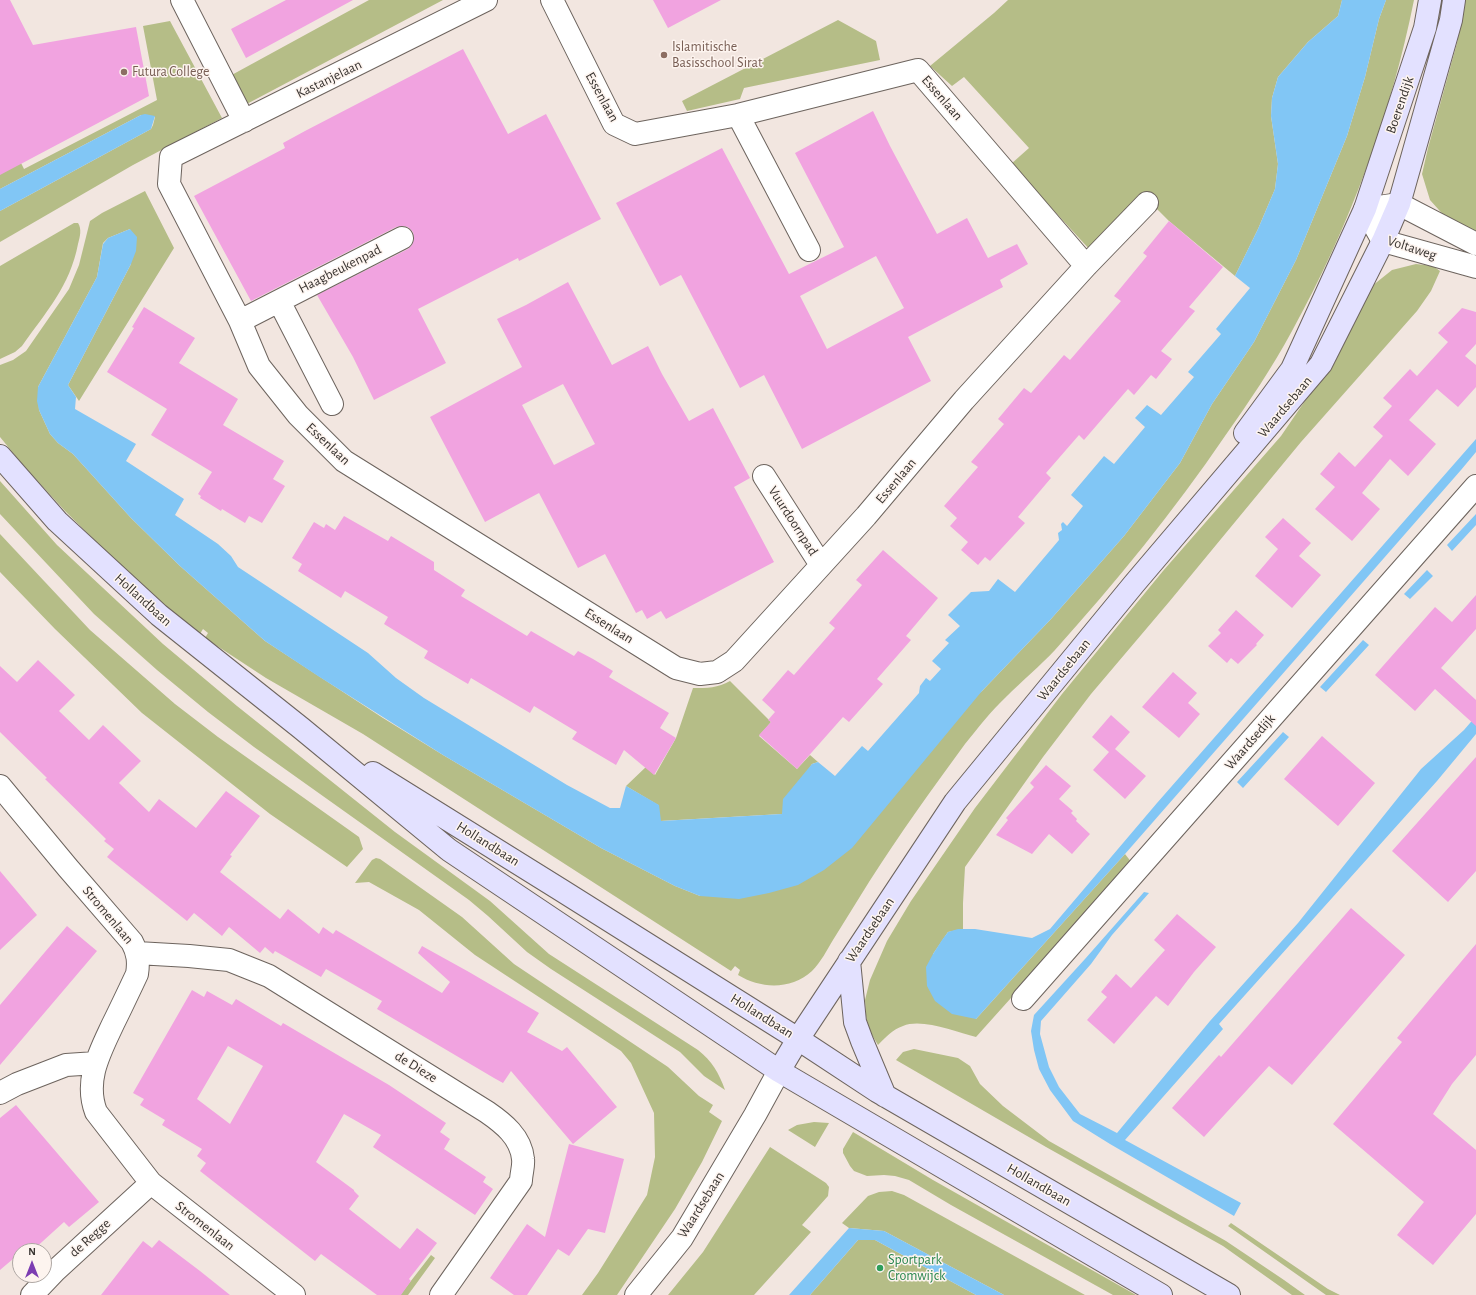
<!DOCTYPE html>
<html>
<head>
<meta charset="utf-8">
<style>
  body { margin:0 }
  #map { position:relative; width:1476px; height:1295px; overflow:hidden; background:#f2e6e0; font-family:"Alegreya Sans",sans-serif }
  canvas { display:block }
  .north { position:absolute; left:12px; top:1243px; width:40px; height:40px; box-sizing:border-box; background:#fdf4ef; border:1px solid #aea7a3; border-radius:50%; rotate:0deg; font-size:11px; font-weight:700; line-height:16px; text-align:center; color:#373330 }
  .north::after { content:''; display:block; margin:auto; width:14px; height:18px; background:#7c3db2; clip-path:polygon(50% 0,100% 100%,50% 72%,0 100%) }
</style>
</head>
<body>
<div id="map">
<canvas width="1476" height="1295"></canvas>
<div class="north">N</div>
</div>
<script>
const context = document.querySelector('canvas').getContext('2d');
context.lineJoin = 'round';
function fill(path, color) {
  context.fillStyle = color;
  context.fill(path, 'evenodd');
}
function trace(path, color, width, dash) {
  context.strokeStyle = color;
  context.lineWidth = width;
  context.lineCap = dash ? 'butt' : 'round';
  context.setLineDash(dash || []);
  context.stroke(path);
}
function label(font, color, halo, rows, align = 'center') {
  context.font = font + ' "Alegreya Sans",sans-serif';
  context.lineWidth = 3;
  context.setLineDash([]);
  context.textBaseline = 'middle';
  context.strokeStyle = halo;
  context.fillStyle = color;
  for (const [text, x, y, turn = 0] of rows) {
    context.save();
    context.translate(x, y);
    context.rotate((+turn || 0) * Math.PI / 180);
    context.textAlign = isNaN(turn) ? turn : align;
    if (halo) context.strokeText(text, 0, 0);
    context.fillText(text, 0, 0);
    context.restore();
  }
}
fill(new Path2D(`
  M369 0H443L243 106 228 77Z
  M1008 0H1342L1338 16 1308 42 1278 77 1272 98 1271 116 1278 164 1275 189 1258 229 1235 276 1169 221 1156 208 1091 251 1011 164 1029 148 964 77 952 86 930 66 994 13Z
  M1386 0H1414C1391 115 1349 228 1292 331 1272 368 1249 402 1225 436 1174 511 1116 582 1055 650 1040 666 1022 681 1006 697 991 711 978 728 965 744 932 789 899 835 869 882 857 901 845 921 833 940 827 950 821 962 812 971 791 990 761 989 738 975L740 970 735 966 731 971 363 734 266 678 205 638 208 633 203 629 200 634 164 606 133 578 65 511 23 465 0 437V365L13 360 26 351 69 289 79 265 90 221 102 213 145 191 174 248 79 401 68 385 131 264 130 229 108 238 103 243 97 277 38 387 39 410 50 434 58 443 73 454 131 518 180 566 265 641 383 718 443 755 601 848 675 886 700 896 982 691 1051 619 1124 536 1180 463 1212 404 1254 342 1296 260 1347 136 1365 77 1379 19Z
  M1465 0H1476V235L1447 219 1430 200 1422 174 1428 148 1457 43Z
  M838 20 876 41 880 60 744 88 740 99 687 111 682 101Z
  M170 21 222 118 133 165 0 242V211L151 129 153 125 155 117 141 115 0 189V144L11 143 24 169 157 100 143 26Z
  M74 223H78C82 229 80 237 78 244 70 286 46 312 22 346L15 352 0 359V266Z
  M1416 264 1433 266 1440 271 1431 291 1417 311 1301 442 1169 602 1091 694 1043 757 965 867 963 903V929L948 932 933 954 976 1019 1125 854 1132 863 976 1037C956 1032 922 1018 903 1026 893 1029 885 1038 878 1045L869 1030 866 1016 865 1000 870 980 887 941 911 901 975 808 1062 694 1163 571 1281 436 1322 376 1372 286 1392 270Z
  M0 481 57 545 163 644 237 706 395 832 490 901 549 954 698 1050C712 1061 719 1073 725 1090L704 1076 680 1052 551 969 527 952 488 916 469 900 254 747 208 712 157 670 94 614 0 514Z
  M0 534 90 630 175 704 218 737 359 837 363 849 347 867 270 814 142 713 55 629 0 572Z
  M730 681 771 722 759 736 797 769 810 755 818 762 812 764 782 814 660 821 658 805 626 786 648 765 655 775 676 738 693 688C707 688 718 688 730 681Z
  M376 858 380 859 462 917 514 964 668 1067 699 1096 713 1105 709 1112 722 1121 702 1162 675 1209 617 1295H582L598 1273 647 1195 655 1157 654 1113 631 1063 621 1051 475 955 419 910 369 882 355 883 372 860Z
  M914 1049 958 1058 970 1066 980 1084 1003 1106 1049 1141 1226 1241 1284 1280 1305 1295H1292L1223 1246 1046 1147 896 1060 903 1052Z
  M814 1122 829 1123 815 1147 788 1130 797 1125Z
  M853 1132 933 1180 1136 1295H1113L951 1205 909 1180 895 1176 884 1175 867 1176 854 1171 850 1166 843 1153V1149Z
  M770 1147 826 1183 829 1187 828 1196 802 1225 811 1232 754 1295H668L703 1252Z
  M892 1191 904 1195 1085 1295H1004L884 1231 849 1228 842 1223 868 1196 879 1192Z
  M1231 1223 1328 1289 1340 1295H1326L1228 1226Z
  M858 1240H875L976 1295H810Z
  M431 1255 435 1258 408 1295H400Z`), '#b5bd87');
fill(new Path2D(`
  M1342 0H1386L1379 19 1365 77 1347 136 1296 260 1254 342 1212 404 1180 463 1124 536 1051 619 982 691 852 848 824 870 798 885 769 893 739 899 700 896 675 886 601 848 443 755 318 676 265 641 180 566 131 518 73 454 58 443 50 434 39 410 37 401 38 387 97 277 103 244 108 238 130 229 137 237 136 251 131 264 68 385 76 397 75 409 136 444 126 461 184 499 175 515 218 544 231 556 238 567 368 653 396 678 424 698 567 785 610 808H620L626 786 659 805 661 821 782 814 783 799 812 764 818 762 835 776 862 746 868 751 919 693 920 686 926 678 930 681 941 669 932 661 949 643 945 640 960 626 948 615 971 592 989 591 998 579 1015 592 1059 540 1058 533 1062 530 1061 524 1063 522 1067 526 1083 506 1071 495 1104 456 1114 464 1145 427 1135 418 1147 405 1161 415 1194 377 1188 372 1221 334 1216 329 1250 288 1235 276 1258 229 1275 189 1278 164 1271 116 1272 98 1278 77 1308 42 1338 16Z
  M145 114 155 116 151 129 0 211V189L141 115Z
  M1476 439V452L1461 470 1125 854 976 1019 952 1014 935 1001 927 986 926 967 933 954 942 940 948 932 958 929H975L1032 938 1050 929 1157 803Z
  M1476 514V525L1452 551 1447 545Z
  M1427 570 1433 576 1410 599 1404 594Z
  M1363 640 1369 645 1326 692 1320 687Z
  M1476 716V734L1437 781 1219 1024 1223 1029 1125 1140 1241 1203 1234 1216 1110 1144 1073 1121 1050 1090 1039 1069 1034 1050 1031 1031 1034 1015 1085 959 1144 892 1149 893 1112 935 1091 964 1041 1021 1040 1034 1049 1067 1059 1087 1080 1114 1117 1133 1210 1021 1298 923 1421 769 1464 730Z
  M1283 732 1289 737 1243 788 1237 782Z
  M849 1228 884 1231 1004 1295H976L875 1240H858L810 1295H789Z`), '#81c6f5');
fill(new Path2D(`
  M0 0H10L33 45 136 27 149 96 0 175Z
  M286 0H353L246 58 231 29Z
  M653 0H721L668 28Z
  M463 49 508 134 546 114 601 219 519 261 518 258 418 309 446 363 374 400 353 357 317 295 408 249 412 245 414 239 413 232 408 227 403 226 396 227 251 301 194 196 285 148 283 143 305 131Z
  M873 111 890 146 937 234 967 218 988 258 1017 244 1028 264 1000 280 1003 287 908 337 931 381 802 449 764 375 740 388 681 275 660 286 616 203 722 148 789 274 844 247 795 153ZM876 256 904 308 827 349 800 296Z
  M1169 221 1223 267 1189 307 1195 311 1161 351 1172 359 1156 379 1151 375 1134 395 1128 389 1084 440 1079 435 1046 473 1051 478 1018 517 1025 523 990 561 985 557 978 565 961 550 968 542 950 526 957 518 944 506 978 467 971 462 1004 424 998 419 1024 388 1031 393 1064 355 1070 360 1121 301 1114 296 1147 256 1143 253Z
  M568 282 612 365 648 346 662 374 689 421 713 408 750 478 734 487 774 562 666 619 661 611 647 619 642 610 636 613 605 554 578 568 539 493 485 522 430 417 522 367 497 319 526 305ZM563 384 595 444 554 465 522 405Z
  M144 307 195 338 179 363 238 399 223 425 284 461 273 479 285 486 262 523 249 516 245 523 222 509 221 511 200 498 201 496 198 494 212 472 151 435 167 409 107 372 134 328 132 327Z
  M1462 308 1476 312V344L1465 356 1476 365V387L1458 407 1437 389 1409 420 1436 444 1408 476 1390 459 1362 493 1380 509 1352 541 1315 509 1335 487 1320 474 1339 452 1355 467 1383 436 1373 427 1392 406 1383 398 1410 369 1417 376 1448 342 1438 333Z
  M344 516 388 541 391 536 434 562V570L465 590 461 596 527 636 531 631 574 656 578 651 593 659 613 671 609 677 669 713 660 728 676 738 654 775 624 750 616 765 572 739 577 732 534 706 530 713 471 678 468 684 424 658 428 651 384 624 388 617 345 591 341 598 298 571 302 564 292 558 314 522 324 528 326 524 335 530Z
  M1283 518 1311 543 1299 556 1321 575 1292 608 1255 576 1278 549 1265 537Z
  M883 550 938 598 906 636 911 640 877 679 883 684 849 722 843 717 797 769 759 735 771 722 768 720 775 712 762 700 788 670 794 675 835 628 829 623 862 585 856 580Z
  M1476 595V629L1441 668 1476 700V726L1435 689 1415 711 1375 675 1435 607 1452 622Z
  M1236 610 1264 635 1256 644 1257 645 1238 664 1231 658 1227 663 1208 646 1221 633 1218 630Z
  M38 660 75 695 59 711 89 740 103 725 141 761 119 783 149 812 159 799 196 828 226 791 260 816 230 855 232 856 220 872 280 919 288 909 319 934 323 927 333 934 336 930 442 993 450 982 418 953 422 946 469 972 539 1013 527 1032 562 1051 567 1047 617 1107 573 1144 511 1071 503 1083 494 1078 377 1009 382 1001 326 969 321 977 275 951 273 954 265 947 260 953 229 927 222 936 194 913 187 921 107 857 114 849 104 841 106 839 45 779 47 778 0 732V666L17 682Z
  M1173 672 1197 693 1188 703 1200 714 1179 738 1142 707Z
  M1111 715 1130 732 1115 749 1146 776 1125 799 1093 770 1109 752 1092 737Z
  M1322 736 1375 783 1338 826 1284 779Z
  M1476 757V871L1448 902 1392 851Z
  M1046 765 1071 786 1059 799 1073 811 1071 813 1077 819 1076 821 1090 834 1072 854 1049 834 1032 854 996 835 1008 820 1006 818 1034 787 1030 783Z
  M0 871 37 915 0 950Z
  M1351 908 1405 955 1292 1085 1269 1066 1204 1137 1172 1108 1219 1055 1221 1057Z
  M1177 914 1216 947 1194 972 1168 1006 1156 996 1114 1044 1087 1020 1107 997 1101 992 1116 974 1131 988 1165 950 1154 940Z
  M67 926 97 951 0 1065V1005Z
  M1476 944V1055L1452 1084 1433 1114 1476 1150V1214L1433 1265 1397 1235 1424 1202 1333 1124 1402 1042 1397 1038Z
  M192 990 204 997 207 991 232 1005 236 999 281 1026 283 1023 389 1085 446 1123 440 1132 450 1139 444 1149 486 1177 483 1182 493 1189 475 1215 373 1147 381 1135 344 1114 316 1162 354 1190V1191L359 1196 349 1209 400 1249 417 1228 437 1243 409 1279 411 1281 401 1295H377L321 1254 315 1261 200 1171 206 1163 197 1156 202 1149 162 1125 165 1120 140 1105 144 1099 133 1093ZM228 1046 263 1066 230 1124 197 1099Z
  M16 1105 99 1202 69 1227 64 1222 32 1251H20V1253L0 1270V1118Z
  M569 1144 624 1159 605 1233 588 1229 569 1256 558 1249 527 1295H514L490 1278 527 1224 545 1237Z
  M159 1240 200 1271 230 1295H101L143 1241 152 1248Z`), '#f1a3e0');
const minor = new Path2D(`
  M182 0 244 121
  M486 0 171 157 169 184 240 321 259 366 298 415 344 461 676 668 700 674 717 672 734 661 866 516 964 400 1086 266 1147 203
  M552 0 614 124 635 134 738 115 918 70 1086 266
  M738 115 809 250
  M1476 244 1399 204 1365 209 1383 241 1476 267
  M279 301 332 404
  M240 321 402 238
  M764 476 821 565
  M0 786 68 868 132 942C138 953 139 962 137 974 129 991 121 1008 113 1024 100 1052 84 1080 96 1112L151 1183 294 1295
  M137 953 189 956 229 960 269 976 487 1112C503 1123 521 1137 523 1159 524 1166 521 1174 521 1181L441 1295
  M1023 999 1476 486
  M0 1093 17 1084 66 1065 96 1063
  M32 1295 55 1271 151 1183`);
const tertiary = new Path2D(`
  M636 1295 682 1238 755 1115 779 1071`);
const secondary = new Path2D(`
  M1245 433 1292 369 1365 209 1425 28 1430 0
  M0 456 57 521 159 615 301 728 449 850 779 1071 1161 1295
  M373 773 561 890 798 1039 877 1091 1229 1295
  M849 961 855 1022 862 1041 885 1096
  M779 1071 798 1039 955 802 1134 584 1321 364 1383 241 1399 204 1451 20 1454 0`);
trace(minor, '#6d645e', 24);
trace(tertiary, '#6d645e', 24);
trace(secondary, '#6d645e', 24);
trace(minor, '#fff', 22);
trace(tertiary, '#fff', 22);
trace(secondary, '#e3e1ff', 22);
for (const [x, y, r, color] of [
  [664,55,4,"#8d6e63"],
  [124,72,4,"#8d6e63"],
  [880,1268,4,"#2e9e5b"]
]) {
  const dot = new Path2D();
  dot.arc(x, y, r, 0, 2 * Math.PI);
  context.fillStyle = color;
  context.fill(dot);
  trace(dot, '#fdf4ef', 1.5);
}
label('14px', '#785e54', '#fdf4ef', [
  ["Islamitische",672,47],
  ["Basisschool Sirat",672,63],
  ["Futura College",132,72]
], 'left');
label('14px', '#373330', '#fdf4ef', [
  ["Kastanjelaan",329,79,-26],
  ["Essenlaan",602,97,61],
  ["Essenlaan",942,98,49],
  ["Boerendijk",1400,105,-71],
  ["Voltaweg",1412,248,18],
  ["Haagbeukenpad",340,269,-27],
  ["Waardsebaan",1285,407,-50],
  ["Essenlaan",328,444,43],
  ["Essenlaan",896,481,-50],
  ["Vuurdoornpad",793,521,57],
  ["Hollandbaan",143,600,42],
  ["Essenlaan",609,626,32],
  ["Waardsebaan",1064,670,-51],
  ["Waardsedijk",1250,742,-49],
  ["Hollandbaan",488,844,32],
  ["Stromenlaan",108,915,50],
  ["Waardsebaan",870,930,-56],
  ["Hollandbaan",762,1016,32],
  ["de Dieze",416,1067,32],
  ["Hollandbaan",1039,1185,30],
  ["Waardsebaan",701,1205,-58],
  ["Stromenlaan",205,1226,38],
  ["de Regge",90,1238,-42]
]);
label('14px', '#27864d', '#fdf4ef', [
  ["Sportpark",888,1260],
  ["Cromwijck",888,1276]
], 'left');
</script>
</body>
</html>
